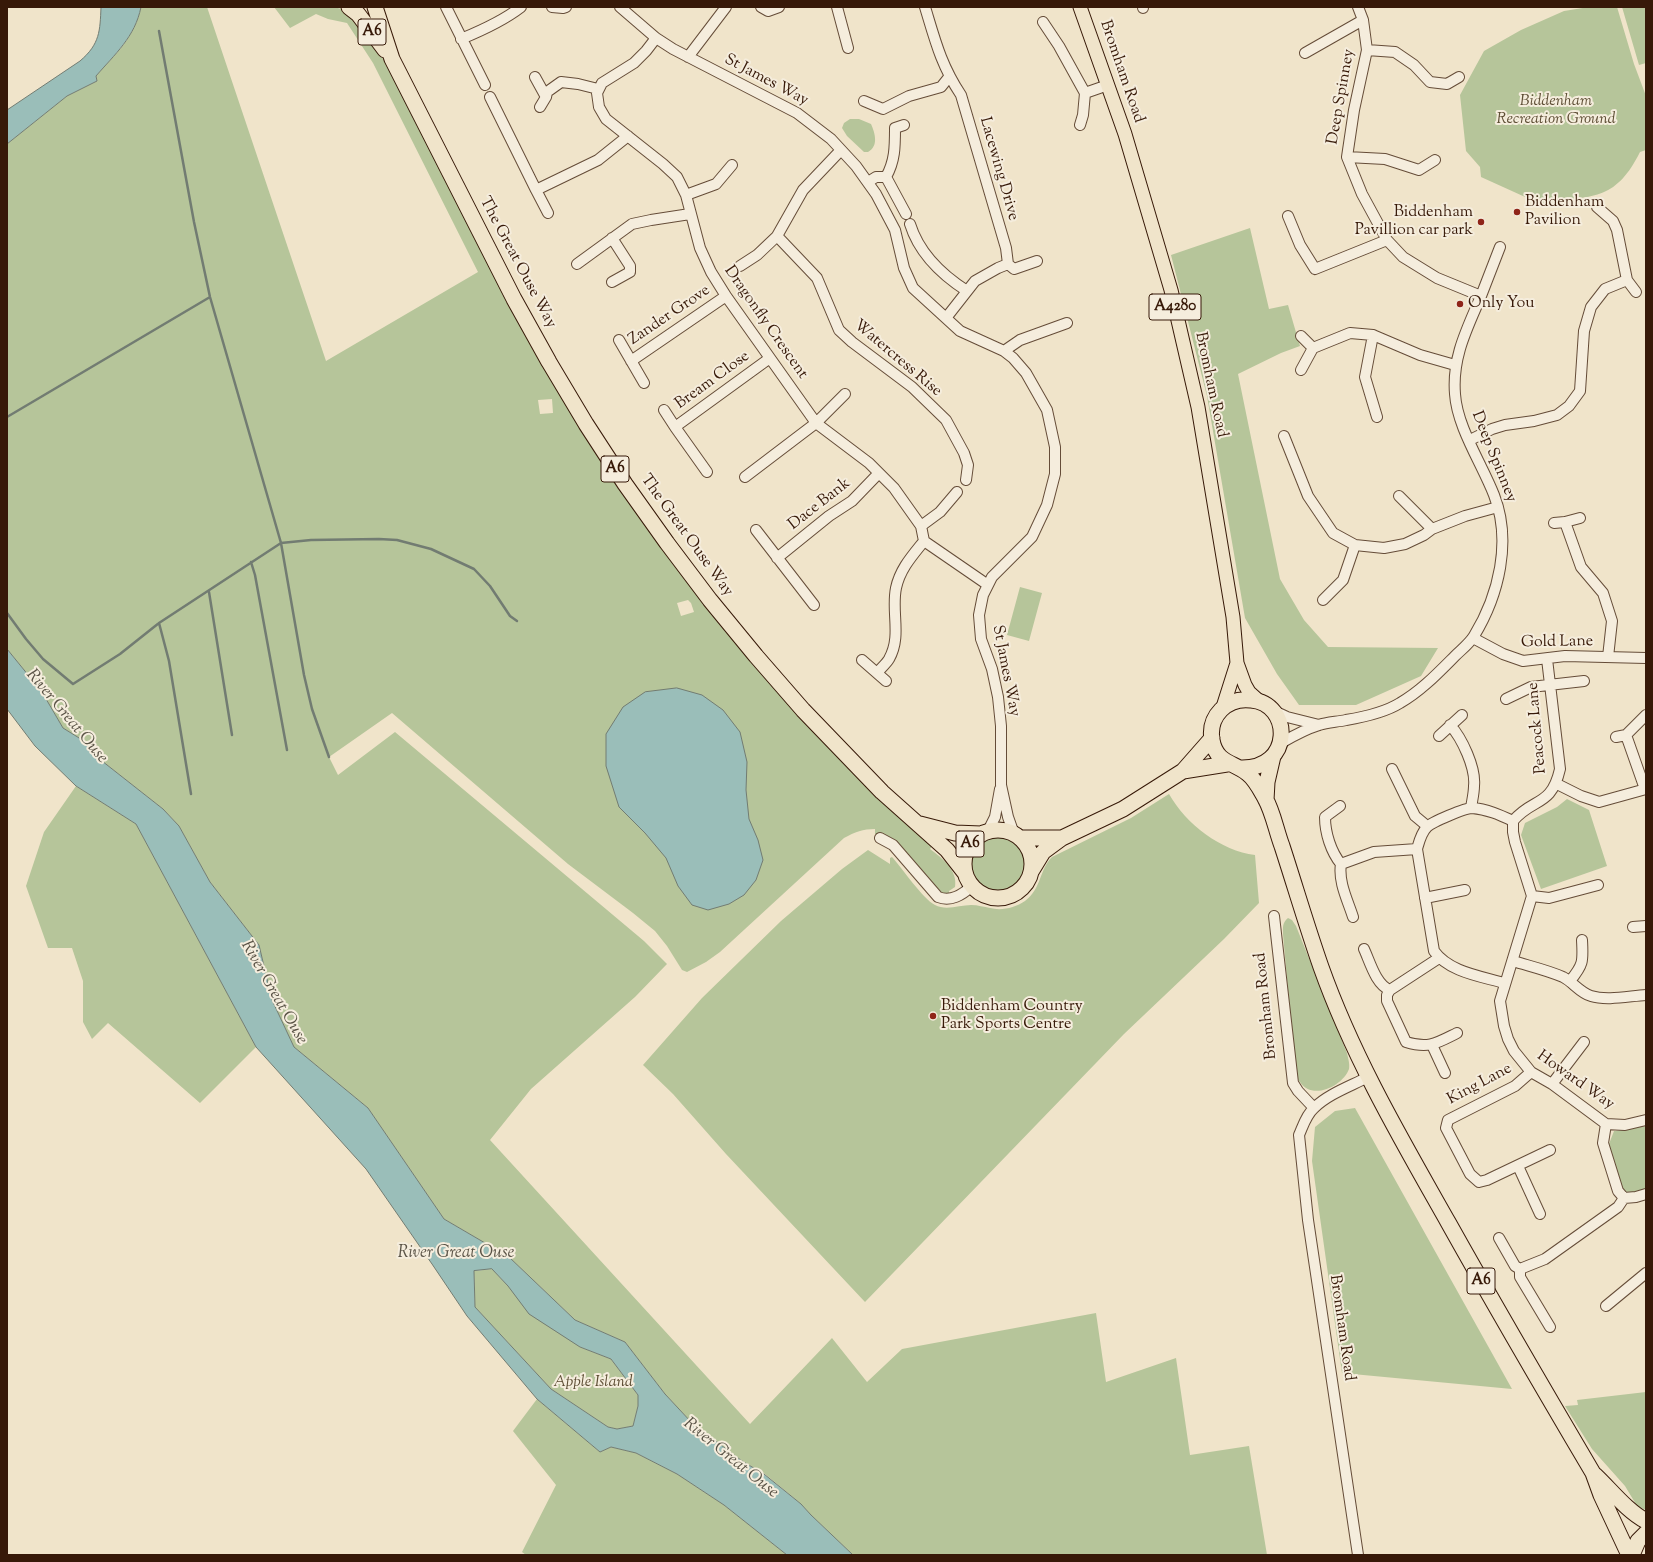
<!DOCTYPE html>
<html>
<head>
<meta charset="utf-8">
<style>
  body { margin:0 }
  #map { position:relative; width:1653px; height:1562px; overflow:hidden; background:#f0e4ca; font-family:"Sorts Mill Goudy",serif }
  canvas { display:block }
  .frame { position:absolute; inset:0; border:8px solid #371908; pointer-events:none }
</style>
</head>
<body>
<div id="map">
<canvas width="1653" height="1562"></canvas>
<div class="frame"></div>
</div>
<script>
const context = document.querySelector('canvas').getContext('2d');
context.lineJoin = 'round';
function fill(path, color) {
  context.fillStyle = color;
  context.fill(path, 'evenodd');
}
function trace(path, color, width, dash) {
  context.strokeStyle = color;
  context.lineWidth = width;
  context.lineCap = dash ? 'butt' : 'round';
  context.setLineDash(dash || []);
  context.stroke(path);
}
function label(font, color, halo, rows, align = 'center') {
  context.font = font + ' "Sorts Mill Goudy",serif';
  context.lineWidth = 4;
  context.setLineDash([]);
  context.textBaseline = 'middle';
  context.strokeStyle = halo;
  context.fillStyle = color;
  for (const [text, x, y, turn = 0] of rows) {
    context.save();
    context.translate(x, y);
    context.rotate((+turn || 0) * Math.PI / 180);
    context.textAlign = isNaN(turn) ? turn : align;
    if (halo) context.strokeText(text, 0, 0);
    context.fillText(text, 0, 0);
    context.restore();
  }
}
fill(new Path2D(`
  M141 7H207L326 361 478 272 373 63 347 23 328 19 316 14 290 28 274 7H334L349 11 381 55 476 239 543 365 798 715 877 797 933 845 930 849C942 858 958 870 955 887L949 891V896L942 895 882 835 875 834V829C863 829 855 832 844 838L720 952 706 962 687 972 682 970 667 946 655 931 633 913 568 864 392 713 329 757 338 775 395 732 644 941 667 964 635 997 531 1089 490 1140 750 1424 832 1338 867 1382 902 1349 1096 1313 1106 1382 1176 1358 1190 1455 1249 1446 1267 1555H853L811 1515 801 1504 765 1474 742 1461 692 1423 665 1394 625 1342 575 1320 509 1257 444 1219 368 1108 294 1047 272 1000 259 945 210 882 179 826 163 809 102 761 84 741 63 728 42 692 7 649V144L67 96 97 81 96 76C116 53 134 39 141 7ZM552 399 553 413 540 414 538 400ZM688 600 691 603 694 612 681 616 677 603Z
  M1589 7H1617L1634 64 1646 96V150L1640 152C1617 198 1595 198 1548 200L1545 206 1481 177 1480 167 1466 151 1460 95 1484 51 1521 30 1564 11Z
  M1622 7H1646V63L1639 65Z
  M850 119H859L871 124C875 133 879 146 868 152H864L847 136 842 128 844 123Z
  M1250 228 1269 309 1288 305 1300 346 1281 353 1238 374 1280 579 1304 620 1328 647 1438 648 1421 676 1356 705H1299L1277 674 1245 618 1207 396 1171 255Z
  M1020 587 1042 593 1029 641 1007 635Z
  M76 786 136 824 256 1047 200 1103 108 1023 92 1039 83 1022V981L72 948H48L26 886 44 832Z
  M1169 794C1186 824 1221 851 1255 855L1259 903 1224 939 1124 1034 865 1302 726 1154 673 1094 643 1065 702 998 781 921 842 869 868 850 890 864V858L892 857C902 868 923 899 935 905 946 911 960 905 971 905 978 905 984 907 990 908 1001 911 1015 908 1025 901 1042 888 1039 870 1052 857L1131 818Z
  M1567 799 1589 810 1607 866 1541 889 1521 835 1525 823 1557 807Z
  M971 864a27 27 0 1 1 54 0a27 27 0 1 1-54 0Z
  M1288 918 1292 920 1296 926 1347 1053C1348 1058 1350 1064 1349 1069 1343 1086 1312 1101 1300 1082 1297 1079 1297 1074 1295 1070L1283 934C1283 927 1282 923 1288 918Z
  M1355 1108 1512 1389 1342 1373 1312 1161 1315 1127 1335 1111Z
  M1646 1126V1190C1637 1193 1629 1197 1622 1190L1609 1144 1614 1131 1623 1130Z
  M492 1269 508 1286 580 1347 611 1359 638 1395V1406L633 1426 617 1429 608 1427 551 1389 475 1307 474 1271Z
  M1646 1392V1510L1637 1506 1625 1486 1592 1449 1565 1406 1578 1405 1577 1400Z
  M537 1399 600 1452 611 1447 636 1453 677 1474 724 1505 787 1555H526L522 1552 556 1485 513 1431Z`), '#b6c59a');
const water = new Path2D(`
  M101 7H141C135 37 115 54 96 76L97 81 67 96 7 144V110L80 61C100 44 100 31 101 7Z
  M7 649 42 692 63 728 84 741 102 761 163 809 179 826 210 882 259 945 272 1000 294 1047 368 1108 444 1219 509 1257 575 1320 625 1342 665 1394 692 1423 742 1461 764 1474 801 1504 811 1515 853 1555H787L724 1505 677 1474 636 1453 611 1447 600 1452 537 1399 467 1316 432 1264 366 1169 256 1047 136 824 76 786 35 746 7 709ZM492 1269 508 1286 529 1314 580 1347 611 1359 638 1395V1406L633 1426 617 1429 608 1427 551 1389 475 1307 474 1271Z
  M677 688 702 695 723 710 740 732 747 762 746 790 749 819 758 840 763 860 756 880 744 895 729 904 708 910 692 905 678 886 666 858 645 833 619 807 606 766V734L623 707 645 692Z`);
fill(water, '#9abeb9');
trace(water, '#727c72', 1);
trace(new Path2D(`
  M159 31 194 222 210 297 281 543 304 675 312 709 329 757
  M7 417 210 297
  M251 562 255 575 287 750
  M209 592 232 735
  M7 613 26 639 43 659 73 684 120 654 159 623 281 543 311 540 379 539 397 540 431 549 474 569 490 586 510 616 517 621
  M159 623 169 661 191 794`), '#727c72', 2.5);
const minor = new Path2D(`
  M446 7 485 85
  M552 7 563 8 566 7
  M620 7 656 38 673 49 797 113 831 139 856 166 876 194 895 230 904 268 913 288 960 331 1004 351 1013 358 1026 373 1047 410 1055 447V474L1047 505 1032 537 992 577 983 595 979 615 981 639 992 669 998 697 1001 726V785L1008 817 1014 834
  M761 7 768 11 779 7
  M837 7 848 48
  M925 7C935 40 941 65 961 95L1006 248 1008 264
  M1143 7V8
  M1043 22 1059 46 1085 93 1108 85
  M656 38 646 51 634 63 602 83 597 93 599 107 606 119 663 164 677 177 686 195 700 248 711 272 726 296 816 423 869 463 894 488 921 526 924 541 988 585
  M461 39C483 30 503 21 521 7
  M1367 50 1395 52 1414 65 1430 82 1447 84 1459 77
  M1305 53 1363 20
  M688 57 726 7
  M535 77 546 97
  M490 97 536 190 598 160 628 136
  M864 101 883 109 909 96 941 87 949 77
  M540 107 546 97 547 92 561 82 578 84 598 89
  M904 125 895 128C895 147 895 161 886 177L906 214
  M1080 125 1083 115 1085 93
  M841 150 803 190 777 236 817 278 839 330 852 342 912 387 946 420 964 453 968 465 966 480
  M1347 157 1385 159 1419 170 1435 160
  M868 182 876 177H886
  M536 190 548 213
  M686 195 716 184 732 165
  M1288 216 1300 245 1315 269 1387 240
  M910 224C919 253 942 275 967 291
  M577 264 632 224 651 220 690 214
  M1008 264 1014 269 1037 261
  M740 266 757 255 777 236
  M1627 280 1636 292
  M612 282 630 272V266L612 238
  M1481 296 1500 247
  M946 318 975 281 998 268 1008 264
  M1373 335 1365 377 1377 417
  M1301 336 1313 348
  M619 340 644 383
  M1004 351 1020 340 1067 323
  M631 361 726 296
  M1301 370 1313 348 1350 333 1373 335 1420 355 1455 365
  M664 410 675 427
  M1284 436 1308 496 1333 533 1355 545 1384 548 1405 544 1424 535 1432 529 1465 516 1498 507
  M1470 440 1492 429 1505 425 1534 421 1557 415 1569 406 1580 391 1584 331 1591 307 1605 289 1627 280 1617 230 1613 221 1597 207
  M707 472 675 427 770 358
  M745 477 816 423 845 394
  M1399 496 1432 529
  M1565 522 1580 518
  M1554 523 1565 522 1581 567 1603 593 1612 621 1608 657
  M921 526 940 512 957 492
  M756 530 814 605
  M777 558 829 516 852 501 879 473
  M1323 600 1343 580 1355 545
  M1473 638 1503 654 1523 661 1565 656 1646 658
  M1547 659 1560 769C1551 808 1533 797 1513 821V832L1515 842 1532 896 1500 1001 1504 1026 1508 1039 1514 1051 1531 1072 1552 1084 1606 1124 1625 1125 1646 1120
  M862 660 886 681
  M877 673C881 668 886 664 889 659 902 636 891 612 896 588 900 569 912 556 924 541
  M1506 699 1531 687 1584 681
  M1272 710 1287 717 1319 725
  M1450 725C1462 738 1476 768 1474 786 1474 793 1472 801 1471 808
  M1626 735 1645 789
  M1439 736 1462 715
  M1616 737 1626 735 1646 715
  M1281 743C1293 736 1306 729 1319 725 1327 722 1337 722 1346 720 1364 717 1384 713 1400 703 1421 691 1438 673 1455 656 1461 650 1469 644 1474 636 1499 595 1512 541 1494 495 1482 464 1457 427 1455 394 1452 357 1467 329 1481 296L1437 278 1403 257 1387 240 1362 194 1347 157 1354 110 1367 50 1363 20 1358 7
  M1392 769 1415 816 1427 826
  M1557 784 1581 796 1599 802 1646 789
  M1340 806 1325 817C1325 833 1331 852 1341 864 1338 882 1348 901 1353 917
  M988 831 995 817 1000 789
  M880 838 893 845 938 897C951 902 962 895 972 886
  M1341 864 1374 852 1417 849
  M1532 896 1549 898 1598 885
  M1425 898 1465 890
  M1274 916 1293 1083 1298 1091 1314 1108
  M1633 927 1646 926
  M1364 949C1370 962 1376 985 1390 990
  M1439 958 1390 990 1387 995V1001L1406 1042C1429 1049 1437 1043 1457 1033
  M1513 961C1529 966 1547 970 1563 977 1573 982 1580 993 1591 996 1607 1001 1629 996 1646 995
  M1570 981C1584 964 1583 961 1582 940
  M1504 983C1480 976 1449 972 1434 951L1417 849C1419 842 1421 833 1427 827 1432 822 1465 808 1472 808 1487 809 1500 815 1513 821
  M1432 1045 1445 1073
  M1531 1072 1515 1086 1448 1120 1446 1128 1470 1174 1479 1182 1487 1180 1550 1150
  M1552 1084 1584 1042
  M1518 1166 1540 1214
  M1624 1198 1636 1197 1646 1194
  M1499 1238 1515 1266 1520 1269
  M1520 1269 1545 1259 1618 1207 1624 1198 1618 1191 1603 1143 1606 1124
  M1520 1269V1277L1550 1327
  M1606 1306 1646 1273
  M1358 1555 1308 1220 1299 1135C1303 1126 1306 1115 1314 1108 1328 1094 1351 1086 1368 1077`);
const major = new Path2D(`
  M1080 7 1125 134 1171 290 1198 407 1233 617 1237 663 1245 685 1249 692 1259 701
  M1223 707 1237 663`);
const highway = new Path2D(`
  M349 7 358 14 385 50
  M375 7 392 59 514 299 549 362 586 424 625 484 667 543 710 600 756 656 803 710 882 792 947 850 965 873
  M1240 768C1294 770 1292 703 1251 700 1227 697 1208 716 1212 740 1216 763 1233 762 1247 773 1255 779 1260 789 1265 798 1273 812 1276 830 1282 846 1295 886 1307 927 1321 967 1353 1057 1401 1139 1448 1222 1495 1306 1544 1390 1593 1473L1601 1495 1629 1555
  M1183 771 1227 764
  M1266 800 1267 782 1273 756
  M920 824 955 833 981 834
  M964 864a34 34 0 1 1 68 0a34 34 0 1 1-68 0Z
  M1021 838H1062
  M1032 870 1043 852 1062 838 1123 809 1183 771 1212 738
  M1595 1475C1611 1490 1627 1511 1646 1521
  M1632 1555 1638 1541 1646 1533`);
trace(minor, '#654c38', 12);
trace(major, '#371908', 15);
trace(highway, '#371908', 17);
trace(minor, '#f5eddd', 10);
trace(major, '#f0e4ca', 13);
trace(highway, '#f0e4ca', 15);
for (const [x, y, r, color] of [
  [1517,212,4,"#8f2418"],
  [1481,222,4,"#8f2418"],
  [1460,304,4,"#8f2418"],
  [933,1016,4,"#8f2418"]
]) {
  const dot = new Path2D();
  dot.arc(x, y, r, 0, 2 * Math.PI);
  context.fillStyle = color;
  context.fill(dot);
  trace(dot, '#f5eddd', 1.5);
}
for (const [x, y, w] of [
  [372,32,28],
  [1175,307,52],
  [615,469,28],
  [970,844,28],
  [1481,1281,28]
]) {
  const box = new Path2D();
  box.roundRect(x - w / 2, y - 13, w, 26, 3);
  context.fillStyle = '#f5eddd';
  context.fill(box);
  trace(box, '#371908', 1);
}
label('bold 15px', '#371908', null, [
  ["A6",372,32],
  ["A4280",1175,307],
  ["A6",615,469],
  ["A6",970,844],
  ["A6",1481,1281]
]);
label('16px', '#371908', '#f5eddd', [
  ["Bromham Road",1121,72,71],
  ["St James Way",766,81,28],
  ["Deep Spinney",1342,97,-80],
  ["Lacewing Drive",998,169,74],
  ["The Great Ouse Way",517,263,62],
  ["Zander Grove",670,316,-34],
  ["Dragonfly Crescent",765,323,55],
  ["Watercress Rise",897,359,40],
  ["Bream Close",713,381,-36],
  ["Bromham Road",1210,385,78],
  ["Deep Spinney",1493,457,68],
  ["Dace Bank",820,505,-38],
  ["The Great Ouse Way",686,536,54],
  ["Gold Lane",1557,643,-1],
  ["St James Way",1005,671,79],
  ["Peacock Lane",1538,728,-95],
  ["Bromham Road",1267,1006,-96],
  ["Howard Way",1575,1081,35],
  ["King Lane",1480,1085,-28],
  ["Bromham Road",1341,1328,82]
]);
label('italic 16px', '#5d4d34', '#f5eddd', [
  ["Biddenham",1556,102],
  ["Recreation Ground",1556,120],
  ["Apple Island",593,1383]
]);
label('16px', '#371908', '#f5eddd', [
  ["Biddenham",1525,203],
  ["Pavilion",1525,221],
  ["Biddenham",1473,213,"right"],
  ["Pavillion car park",1473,231,"right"],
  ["Only You",1468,304],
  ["Biddenham Country",941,1007],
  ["Park Sports Centre",941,1025]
], 'left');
label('italic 17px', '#5a5346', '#f5eddd', [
  ["River Great Ouse",66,717,50],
  ["River Great Ouse",273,993,60],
  ["River Great Ouse",456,1254],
  ["River Great Ouse",730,1459,39]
]);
</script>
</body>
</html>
